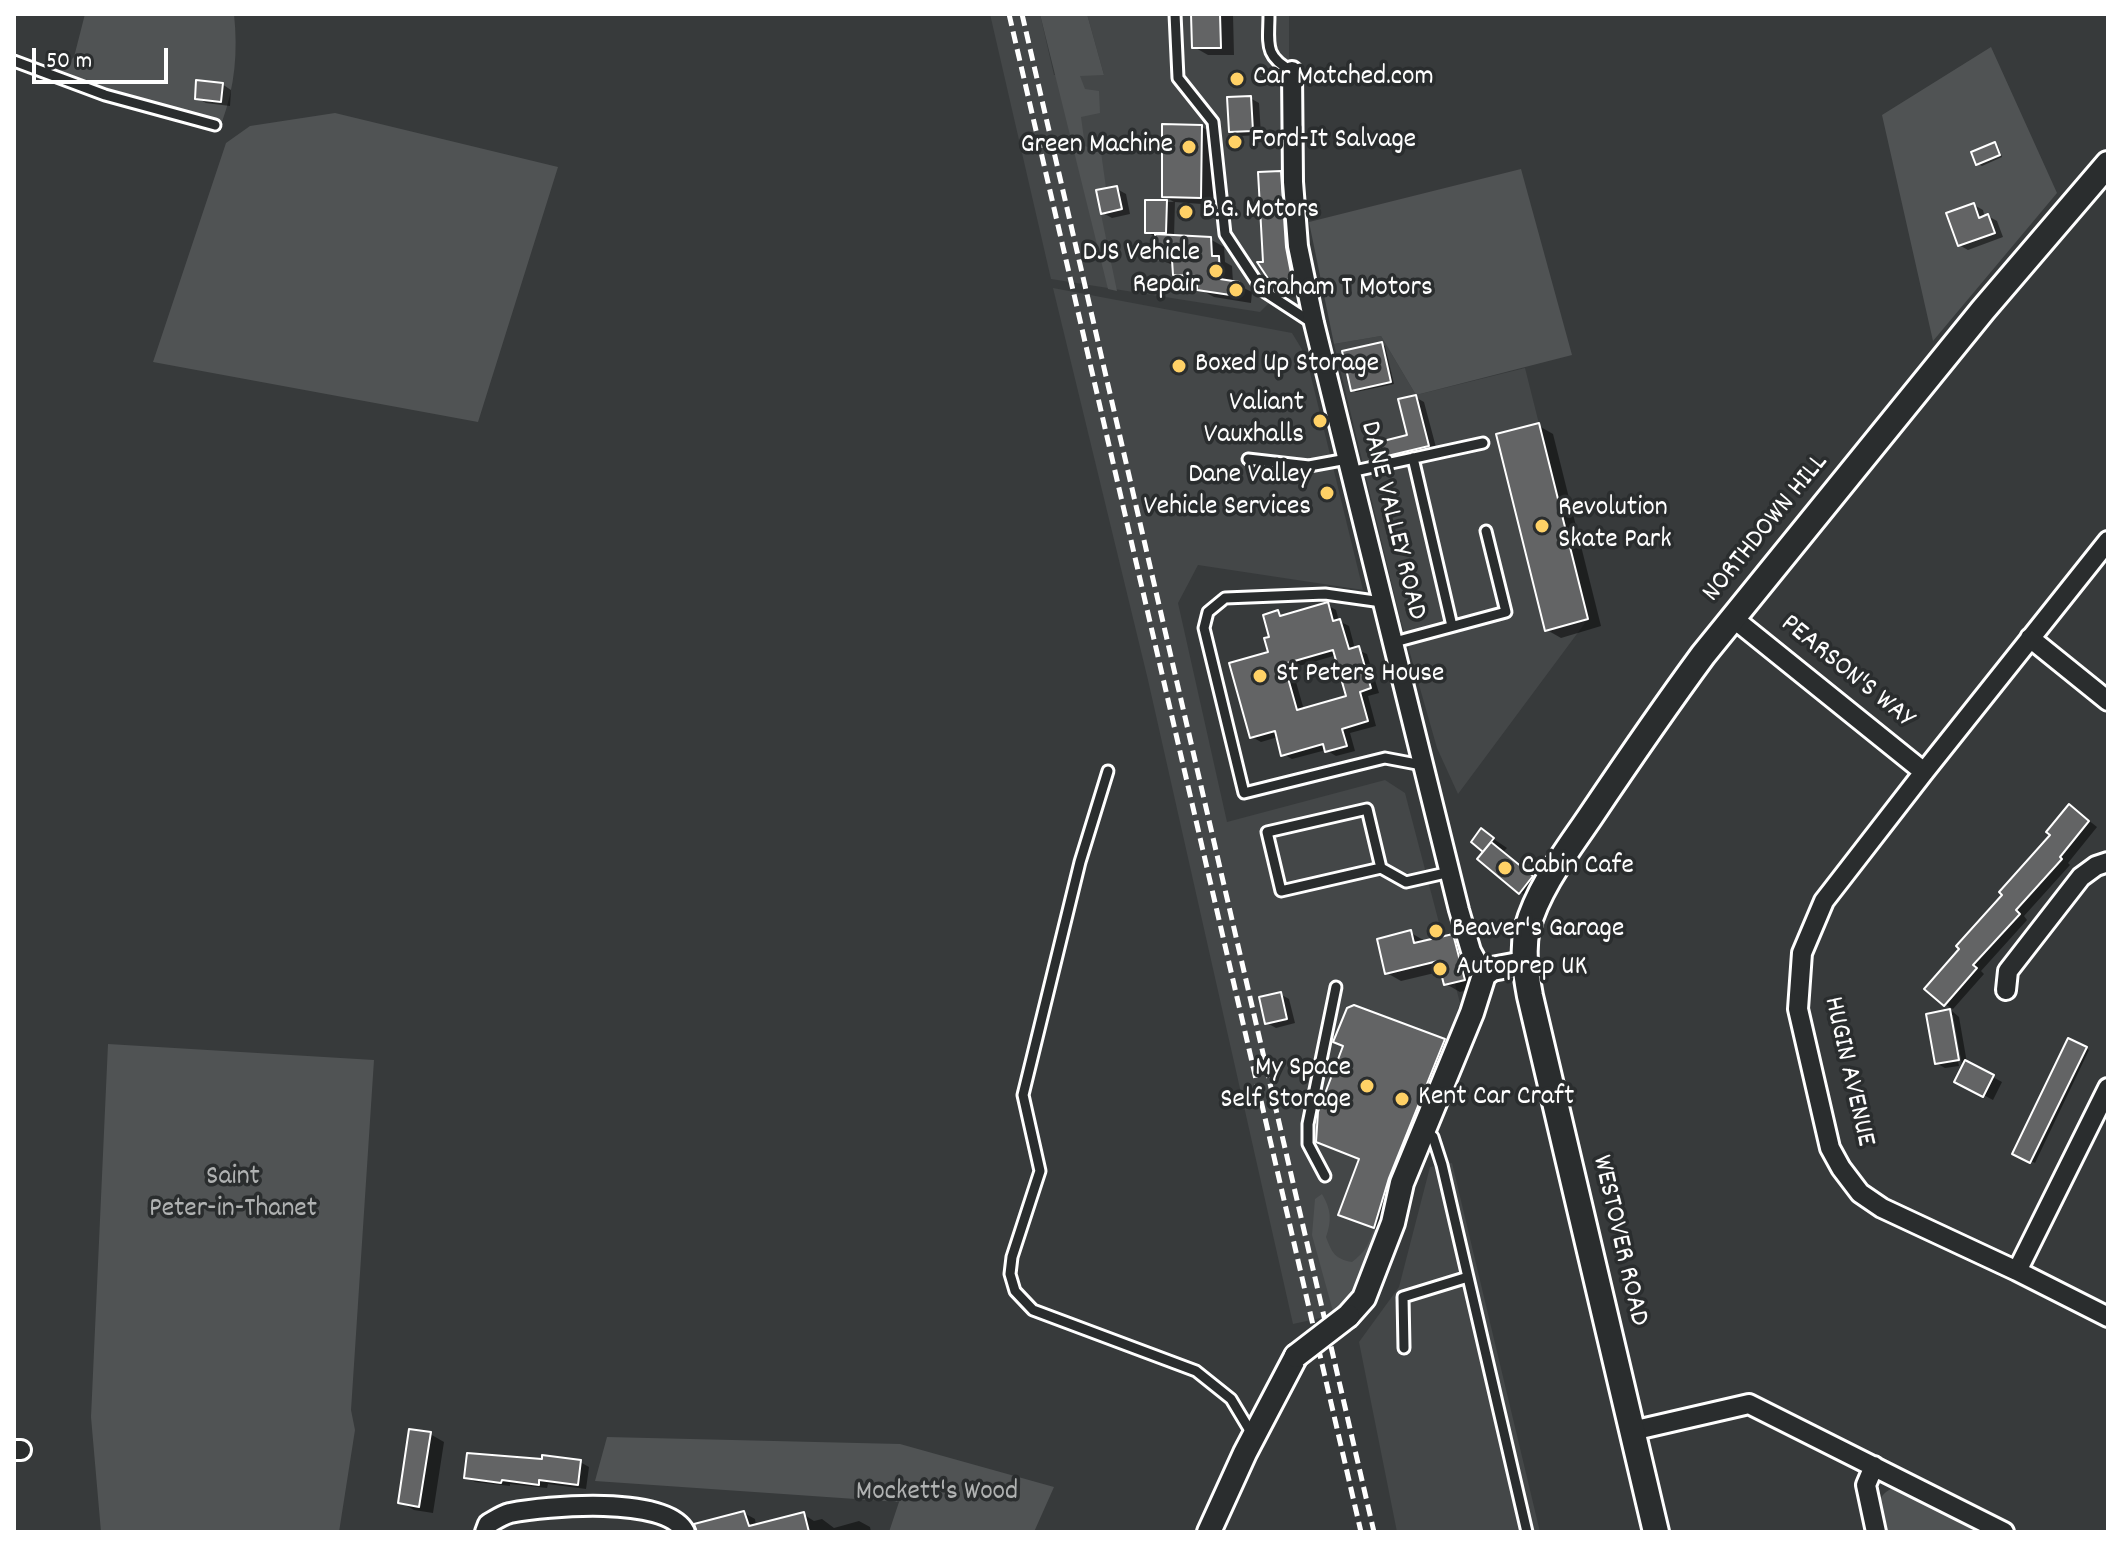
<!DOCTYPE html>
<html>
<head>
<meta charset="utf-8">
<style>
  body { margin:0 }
  #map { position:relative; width:2122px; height:1546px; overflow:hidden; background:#373a3b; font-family:Dekko,sans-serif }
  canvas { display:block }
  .frame { position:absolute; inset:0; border:16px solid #fff; pointer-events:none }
  .scale { position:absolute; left:32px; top:48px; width:136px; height:36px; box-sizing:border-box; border:4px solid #fff; border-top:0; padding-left:10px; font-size:24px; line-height:28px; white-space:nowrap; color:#fff; -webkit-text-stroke:6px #2a2d2e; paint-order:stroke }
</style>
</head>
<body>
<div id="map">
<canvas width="2122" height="1546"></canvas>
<div class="frame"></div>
<div class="scale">50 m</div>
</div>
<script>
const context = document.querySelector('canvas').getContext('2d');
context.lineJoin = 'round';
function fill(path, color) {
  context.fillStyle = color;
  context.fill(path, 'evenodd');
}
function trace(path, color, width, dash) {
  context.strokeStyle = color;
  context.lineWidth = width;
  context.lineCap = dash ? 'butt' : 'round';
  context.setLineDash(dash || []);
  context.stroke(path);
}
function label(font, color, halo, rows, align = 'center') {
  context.font = font + ' Dekko,sans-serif';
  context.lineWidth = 7;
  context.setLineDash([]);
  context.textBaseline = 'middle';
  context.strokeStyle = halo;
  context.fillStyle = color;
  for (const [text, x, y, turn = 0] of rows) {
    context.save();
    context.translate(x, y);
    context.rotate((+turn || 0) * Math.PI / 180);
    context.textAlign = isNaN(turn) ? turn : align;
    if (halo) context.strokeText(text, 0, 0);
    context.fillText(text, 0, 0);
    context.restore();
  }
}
fill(new Path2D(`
  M990 14H1040L1054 75H1104L1087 14H1289V58L1284 93 1295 277 1260 312 1051 279Z
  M1053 288 1292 333 1306 356 1363 590 1198 565 1178 603 1227 822 1385 780 1405 793 1460 1003 1380 1234 1334 1315 1293 1324 1148 680Z
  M1381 336 1416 395 1525 368 1588 619 1458 794 1437 748 1400 618 1334 344Z
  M1452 1163 1540 1532H1397L1359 1342 1399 1287 1430 1167Z`), '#444748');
fill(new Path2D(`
  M85 14H234C238 52 235 86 222 122L57 74 74 57ZM196 81 223 83 221 102 195 99Z
  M1040 14H1087L1104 75 1080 76 1085 89 1099 91 1100 113 1081 117 1085 146 1101 152 1106 188 1096 190 1117 291 1108 289Z
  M1991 47 2057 193 1933 341 1882 115ZM1974 203 1979 218 1988 214 1995 233 1958 246 1946 213Z
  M335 113 558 167 478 422 153 362 226 143 250 126Z
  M1521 169 1572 355 1416 395 1381 336 1334 344 1309 222Z
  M108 1044 374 1060 351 1410 355 1430 339 1532H101L91 1417Z
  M1322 1194C1331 1209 1332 1220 1326 1237 1332 1253 1335 1259 1352 1262 1357 1258 1364 1252 1367 1246 1373 1235 1371 1227 1383 1223L1382 1233 1350 1300 1334 1315 1312 1235 1315 1199Z
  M607 1437 900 1444 1054 1487 1034 1532H889L899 1502 595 1481Z
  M1898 1486 1991 1532H1885C1880 1510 1871 1495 1898 1486Z`), '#505354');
fill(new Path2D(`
  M1193 14H1233L1234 55H1208L1194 47Z
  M222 84 231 90 230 106 206 103 197 98Z
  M1250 98 1259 103 1261 135 1240 136 1231 131Z
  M1202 127 1216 135 1215 205 1175 202 1174 237 1210 239 1224 247 1225 262 1232 266 1233 283 1252 292 1251 303 1214 297 1199 289V282H1189L1175 274V266L1157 258 1155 237 1147 232V202H1174L1164 196Z
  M1994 144 1998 146 2002 157 1982 166 1978 164Z
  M1280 173 1294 181 1306 286 1289 292 1275 284 1266 263Z
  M1117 189 1126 194 1130 214 1112 218 1103 213Z
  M1974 205 1983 210 1985 218 1988 216 1997 221 2003 237 1968 250 1959 245Z
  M1381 344 1385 346 1394 384 1356 392 1353 390Z
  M1415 397 1424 402 1437 451 1394 461 1385 456 1409 437Z
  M1539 426 1553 434 1601 626 1561 638 1547 630Z
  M1327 605 1336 610 1339 621 1349 626 1355 649 1367 654 1379 693 1368 696 1376 726 1350 733 1355 751 1336 756 1326 750 1292 759 1283 754 1278 737 1261 742 1252 737 1272 638 1278 613 1284 616ZM1337 655 1349 697 1304 710 1292 668Z
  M2078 812 2097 827 2068 863 2070 865 2024 916 2027 920 1981 971 1984 974 1953 1009 1945 1004 2005 895 2052 835Z
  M1482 831 1507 848 1504 851 1546 885 1534 900 1520 892 1486 851Z
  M1411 933 1425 941 1453 936 1467 944 1478 987 1460 992 1446 984 1443 971 1401 981 1387 973Z
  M1280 994 1289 999 1295 1023 1276 1028 1267 1023Z
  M1354 1007 1444 1041 1460 1050 1390 1236 1341 1214 1361 1161 1318 1141Z
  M1952 1011 1959 1017 1967 1063 2002 1082 1993 1100 1957 1081 1965 1064 1962 1065 1953 1015H1949L1959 1066 1945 1068 1936 1063 1928 1015Z
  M2069 1040 2089 1050 2035 1163 2015 1153Z
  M430 1434 444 1442 433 1513 414 1510 400 1502Z
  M580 1462 589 1467 586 1489 548 1484 547 1488 510 1484V1486L475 1482 466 1477Z
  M744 1513 755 1519 756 1526 803 1514 814 1521 822 1519 834 1528 859 1521 870 1527 871 1532H710Z`), '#0007');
const building = new Path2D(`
  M1191 14H1220L1221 48H1192Z
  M196 80 223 83 221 102 195 99Z
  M1251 96 1253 131 1229 132 1227 97Z
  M1162 124 1202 125 1201 198 1162 197Z
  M1995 142 2000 155 1976 165 1971 152Z
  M1281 171 1286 247 1292 278 1273 286 1257 262H1263L1258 172Z
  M1117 186 1122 209 1101 214 1096 190Z
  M1145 200H1167L1166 233H1145Z
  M1974 203 1979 218 1988 214 1995 233 1958 246 1946 213Z
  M1155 234 1211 237 1212 256H1219L1220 279 1239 282 1237 296 1197 290V276L1173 275 1172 260 1155 259Z
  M1382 342 1391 382 1351 391 1342 351Z
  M1416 395 1429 446 1383 457 1379 442 1407 435 1398 399Z
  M1539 423 1588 619 1545 631 1496 434Z
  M1328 602 1333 621 1340 619 1349 649 1359 646 1371 688 1360 692 1368 721 1342 729 1347 746 1325 752 1323 744 1281 756 1275 731 1250 738 1229 663 1268 652 1264 638 1269 637 1263 615 1278 610 1280 616ZM1333 650 1346 696 1297 710 1284 664Z
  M2069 804 2089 821 2060 857 2062 859 2016 910 2020 914 1973 965 1977 968 1944 1006 1924 989 1959 949 1956 946 2002 895 1999 892 2050 835 2046 832Z
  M1481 828 1494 838 1483 852 1471 842Z
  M1491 842 1533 876 1519 894 1477 859Z
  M1411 930 1414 943 1453 934 1465 980 1444 985 1438 961 1385 974 1377 939Z
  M1281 992 1287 1019 1265 1024 1259 997Z
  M1354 1005 1445 1039 1389 1178 1374 1228 1338 1215 1359 1159 1316 1142 1318 1112 1343 1046 1333 1042 1347 1008Z
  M1950 1009 1959 1060 1935 1064 1926 1014Z
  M2068 1038 2087 1047 2030 1163 2012 1154Z
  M1965 1060 1994 1075 1983 1097 1954 1082Z
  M409 1429 431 1432 419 1507 398 1503Z
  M467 1453 542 1459V1455L581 1460 578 1485 539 1480V1485L502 1480 501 1483 464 1478Z
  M744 1511 749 1526 804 1512 809 1532H697L694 1524Z`);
fill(building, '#636465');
trace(building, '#fff', 2);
const service = new Path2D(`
  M1175 14 1178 78 1213 122 1225 234 1262 290 1311 322
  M1269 14C1269 43 1263 56 1292 71
  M14 61 105 95 215 125
  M1413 458 1452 626
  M1248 459 1309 466 1347 459
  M1350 472 1483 443
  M1382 602 1325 594 1225 598 1208 612 1204 628 1244 793 1385 758 1422 765
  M1391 643 1506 612 1486 531
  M1108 771 1080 862 1023 1095 1040 1171 1012 1257 1010 1274 1015 1291 1033 1310 1196 1371 1231 1399 1252 1434
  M1367 809 1381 868 1281 891 1267 832Z
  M1381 868 1406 882 1450 872
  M1426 1130 1433 1137 1442 1165 1527 1532
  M1325 1176 1308 1144V1124L1336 987
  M1404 1348 1403 1297 1468 1277`);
const minor = new Path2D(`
  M1292 71 1293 182 1298 246 1314 323 1459 910 1471 951 1484 975
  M2108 541 1924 772 1824 901 1802 953 1798 1009 1830 1148 1841 1168 1860 1193 1882 1208 2017 1271 2108 1317
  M1733 618 1924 772
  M2030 638 2108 701
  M2006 990 2008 971 2081 877 2096 866 2108 862
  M2017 1271 2108 1088
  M1632 1431 1749 1404 2004 1532
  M14 1450H21
  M1874 1466 1866 1485 1876 1532
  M485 1532 488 1524C495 1520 502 1515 510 1513 546 1506 666 1495 685 1532`);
const tertiary = new Path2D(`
  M1348 1316 1364 1298 1393 1223 1402 1183 1472 1013 1484 975 1492 969 1524 963
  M1209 1532 1245 1453 1296 1356`);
const secondary = new Path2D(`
  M1656 1532 1530 996C1526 974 1522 951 1527 929 1538 888 1567 851 1590 817 1627 762 1664 708 1703 655L1983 310 2108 164`);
trace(service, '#fff', 15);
trace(minor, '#fff', 24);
trace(tertiary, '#fff', 28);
trace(secondary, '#fff', 30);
trace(service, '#2a2d2e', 9);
trace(minor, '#2a2d2e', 18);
trace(tertiary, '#2a2d2e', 22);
trace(secondary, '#2a2d2e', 24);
trace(new Path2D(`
  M1009 14 1361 1532
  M1022 14 1374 1532`), '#fff', 5, [12, 6]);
const tertiaryBridge = new Path2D(`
  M1296 1356 1348 1316`);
trace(tertiaryBridge, '#fff', 28, []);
trace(tertiaryBridge, '#2a2d2e', 22);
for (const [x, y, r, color] of [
  [1237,79,8,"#ffd166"],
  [1235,142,8,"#ffd166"],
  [1189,147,8,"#ffd166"],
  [1186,212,8,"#ffd166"],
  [1216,271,8,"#ffd166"],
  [1236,290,8,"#ffd166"],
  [1179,366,8,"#ffd166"],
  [1320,421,8,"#ffd166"],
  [1327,493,8,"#ffd166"],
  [1542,526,8,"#ffd166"],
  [1260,676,8,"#ffd166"],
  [1505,868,8,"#ffd166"],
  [1436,931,8,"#ffd166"],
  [1440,969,8,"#ffd166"],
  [1367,1086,8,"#ffd166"],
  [1402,1099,8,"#ffd166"]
]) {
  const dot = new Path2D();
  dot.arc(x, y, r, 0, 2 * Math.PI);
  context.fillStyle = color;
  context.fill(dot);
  trace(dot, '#2a2d2e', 3);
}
label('28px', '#fff', '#2a2d2e', [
  ["Car Matched.com",1253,79],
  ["Ford-It Salvage",1251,142],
  ["Green Machine",1173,147,"right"],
  ["B.G. Motors",1202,212],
  ["DJS Vehicle",1200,255,"right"],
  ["Repair",1200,287,"right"],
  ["Graham T Motors",1252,290],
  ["Boxed Up Storage",1195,366],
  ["Valiant",1304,405,"right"],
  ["Vauxhalls",1304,437,"right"],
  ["Dane Valley",1311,477,"right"],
  ["Vehicle Services",1311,509,"right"],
  ["Revolution",1558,510],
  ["Skate Park",1558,542],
  ["St Peters House",1276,676],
  ["Cabin Cafe",1521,868],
  ["Beaver's Garage",1452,931],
  ["Autoprep UK",1456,969],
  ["My Space",1351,1070,"right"],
  ["Self Storage",1351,1102,"right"],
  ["Kent Car Craft",1418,1099]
], 'left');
label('28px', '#fff', '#2a2d2e', [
  ["DANE VALLEY ROAD",1391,521,76],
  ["NORTHDOWN HILL",1767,529,-51],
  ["PEARSON'S WAY",1846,673,39],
  ["HUGIN AVENUE",1847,1072,77],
  ["WESTOVER ROAD",1618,1241,77]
]);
label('28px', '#b0b2b2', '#2a2d2e', [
  ["Saint",233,1179],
  ["Peter-in-Thanet",233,1211],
  ["Mockett's Wood",937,1494]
]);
</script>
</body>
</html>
